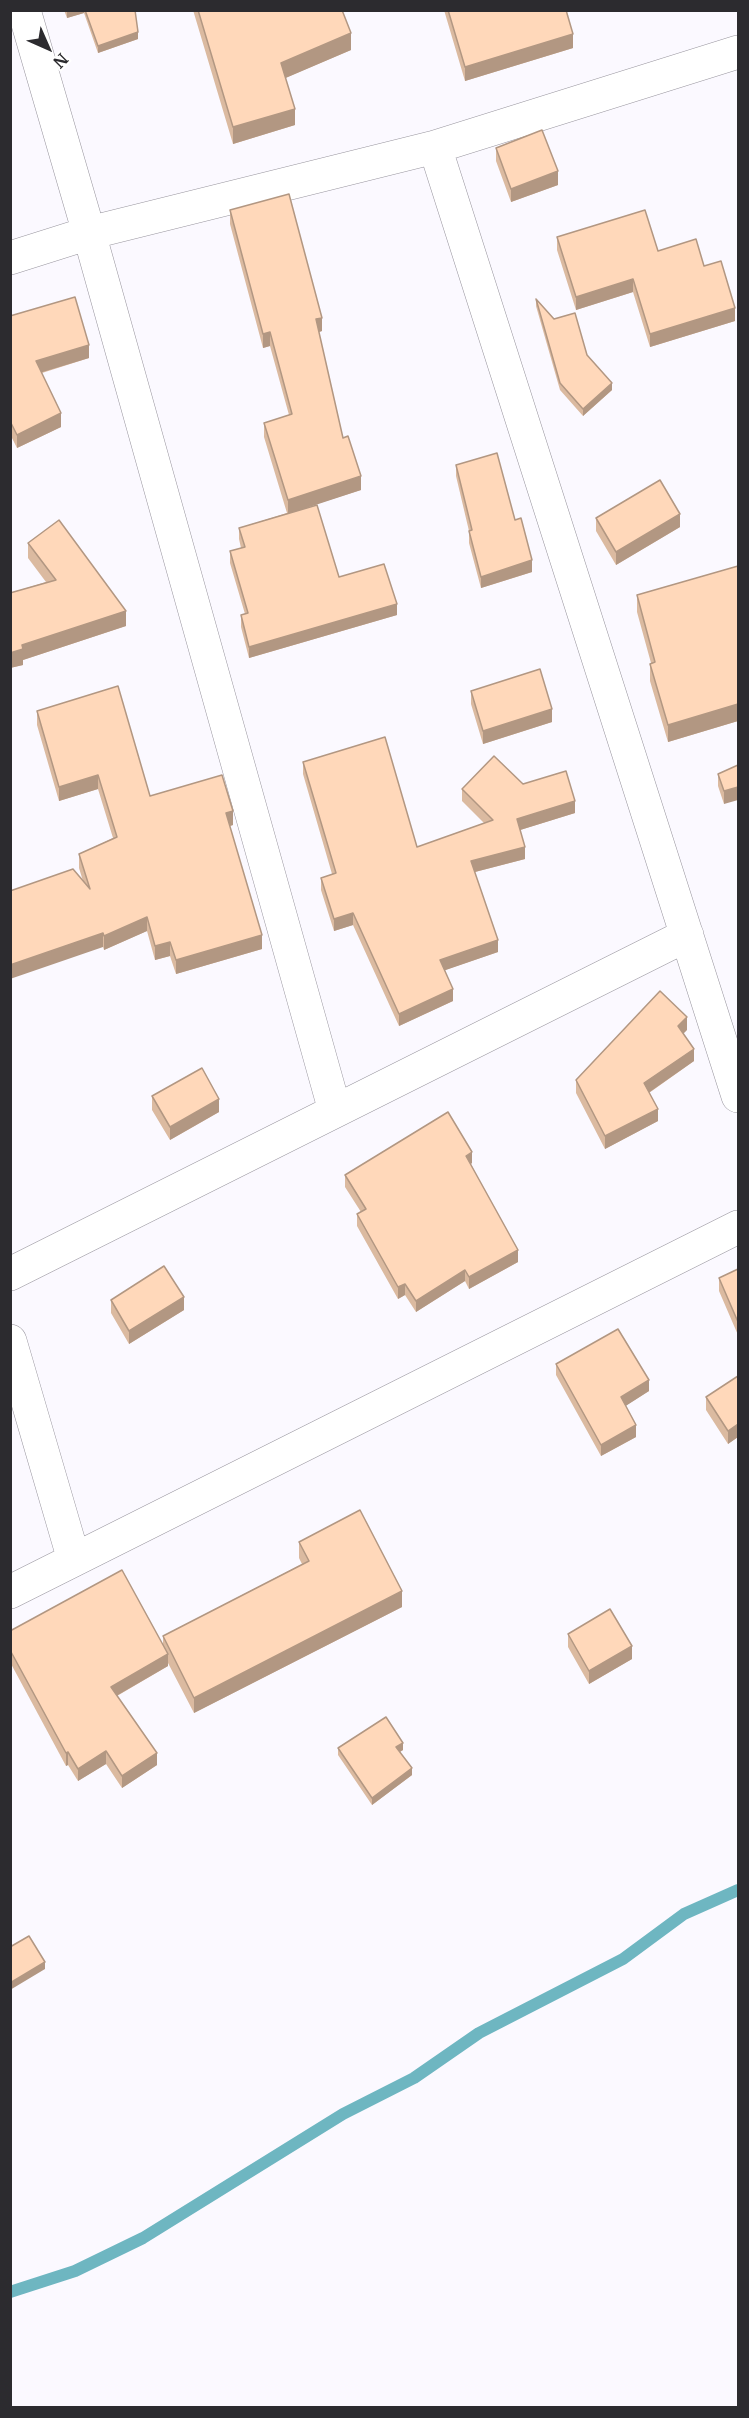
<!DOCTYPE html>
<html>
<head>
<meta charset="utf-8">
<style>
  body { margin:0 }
  #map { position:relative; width:749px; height:2418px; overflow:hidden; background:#fbf9ff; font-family:Merriweather,serif }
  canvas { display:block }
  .frame { position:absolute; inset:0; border:12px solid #2c2b2f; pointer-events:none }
  .north { position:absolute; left:18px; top:18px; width:60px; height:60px; -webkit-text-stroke:4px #fff; paint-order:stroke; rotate:135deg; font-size:16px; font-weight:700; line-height:24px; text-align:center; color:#2c2b2f }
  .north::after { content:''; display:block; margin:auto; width:21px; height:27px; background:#2c2b2f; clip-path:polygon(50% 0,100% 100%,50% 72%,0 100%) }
</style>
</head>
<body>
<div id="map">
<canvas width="749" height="2418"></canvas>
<div class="frame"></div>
<div class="north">N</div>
</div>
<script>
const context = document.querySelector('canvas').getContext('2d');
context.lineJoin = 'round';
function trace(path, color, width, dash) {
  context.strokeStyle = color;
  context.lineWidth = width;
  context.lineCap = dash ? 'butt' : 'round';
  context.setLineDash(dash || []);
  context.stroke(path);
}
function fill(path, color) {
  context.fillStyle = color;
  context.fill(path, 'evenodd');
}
trace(new Path2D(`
  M10 2292 75 2271 143 2238 343 2114 414 2078 479 2033 623 1959 684 1914 738 1890`), '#6eb6c1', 12);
const minor = new Path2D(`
  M24 10 89 233 335 1111
  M435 147 738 1096
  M10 258 89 233 435 147 738 52
  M10 1274 687 935
  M10 1341 74 1560
  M10 1592 738 1227`);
trace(minor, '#99969f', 34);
trace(minor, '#fff', 33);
fill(new Path2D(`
  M64 10H135L138 39 98 53 84 13 67 18Z
  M193 10H342L351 50 285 78 295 125 233 144Z
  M444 10H566L573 48 465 81Z
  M496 148 558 185 511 202 496 161Z
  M230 210 322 331 319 332 343 438 361 490 307 507 339 577 397 615 249 658 241 627V615L245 614 230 563V551L241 548 239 539V528L287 513 264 437V423L289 415 270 346 263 348 230 224Z
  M557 237 658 251 704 266 735 321 650 347 633 292 576 310 557 250Z
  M536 299 587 355 612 390 583 416 560 390 536 306Z
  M10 316 89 358 42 373 61 427 17 448 10 434Z
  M456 465 515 520 532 572 481 588 469 543V531L456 476Z
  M596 518 680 527 616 565 596 531Z
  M28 543 126 626 23 660V665L10 668V593L46 582 28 558Z
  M738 566V721L668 742 650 681V664L651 663 637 612V595Z
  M471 691 552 722 483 744 471 704Z
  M37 711 150 796 233 825 230 826 262 949 176 974 170 956 155 960 147 931 104 950 79 868V854L113 838 98 789 59 801 37 725Z
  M303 762 417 847 484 823 462 801V789L523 784 575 813 520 830 525 859 475 872 498 952 445 970 453 1001 399 1026 353 925 334 931 321 890V878L332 874 303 774Z
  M738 765 724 804 718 786V774Z
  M687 1030 683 1033 694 1061 649 1093 658 1121 605 1149 576 1093V1080Z
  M152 1096 219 1112 170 1140 152 1110Z
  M472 1163 471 1164 518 1262 469 1289 465 1281 416 1312 405 1295 398 1299 357 1226V1214L361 1212 345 1187V1175Z
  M738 1269V1335L719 1291V1278Z
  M111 1300 184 1310 129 1344 111 1313Z
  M556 1364 649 1391 625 1406 636 1437 601 1456 556 1375Z
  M738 1376V1437L728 1444 706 1410V1397Z
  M299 1542 402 1607 194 1713 168 1663V1666L117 1696 157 1765 122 1788 106 1764 78 1781 68 1765 66 1766 10 1662V1631L163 1643V1636L302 1564 299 1558Z
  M568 1634 632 1659 589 1684 568 1647Z
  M338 1748 403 1750 400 1752 412 1775 372 1805 338 1755Z`), '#dbbaa0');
fill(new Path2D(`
  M70 10H84V13L67 18V11Z
  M138 32V39L98 53V46Z
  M351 33V50L281 80V63Z
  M573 34V48L465 81V67Z
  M295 109V125L233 144V127Z
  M558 171V185L511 202V189Z
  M633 279V292L576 310V297Z
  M735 308V321L650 347V334Z
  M322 318V331L316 333V319Z
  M270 332V346L263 348V334Z
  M89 345V358L36 374V361Z
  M612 383V390L583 416V409Z
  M61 413V427L17 448V435Z
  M361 476V490L288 514V500Z
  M680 514V527L616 565V552Z
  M532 560V572L481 588V577Z
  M397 604V615L249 658V647Z
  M126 611V626L23 660V665L10 668V653L22 645Z
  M738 704V721L668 742V725Z
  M552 709V722L483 744V731Z
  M98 775V789L59 801V787Z
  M738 787V800L724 804V791Z
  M575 801V813L517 831V819Z
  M233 811V825L226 827V813Z
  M525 847V859L471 873V861Z
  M353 913V925L334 931V919Z
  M147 917V931L104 950V936Z
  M103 933V947L10 979V965Z
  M262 935V949L176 974V960Z
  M498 940V952L440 972V960Z
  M170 942V956L155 960V946Z
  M453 989V1001L399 1026V1014Z
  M687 1017V1030L678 1039V1026Z
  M694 1049V1061L644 1096V1083Z
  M219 1099V1112L170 1140V1127Z
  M658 1109V1121L605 1149V1136Z
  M472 1152V1163L466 1167V1156Z
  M518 1250V1262L469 1289V1277Z
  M465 1270V1281L416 1312V1301Z
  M405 1284V1295L398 1299V1287Z
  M184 1297V1310L129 1344V1331Z
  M649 1380V1391L621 1409V1397Z
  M738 1424V1437L728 1444V1431Z
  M636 1425V1437L601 1456V1445Z
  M402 1591V1607L194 1713V1698Z
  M632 1646V1659L589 1684V1671Z
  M168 1654V1666L111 1699V1687Z
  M403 1743V1750L396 1754V1747Z
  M106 1751V1764L78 1781V1769Z
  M68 1752V1765L66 1766V1753Z
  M157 1753V1765L122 1788V1776Z
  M412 1768V1775L372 1805V1798Z
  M45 1962V1969L10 1990V1983Z`), '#b29782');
const building = new Path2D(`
  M85 10H135L138 32 98 46Z
  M198 10H342L351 33 281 63 295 109 233 127Z
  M448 10H566L573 34 465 67Z
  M542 130 558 171 511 189 496 148Z
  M289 194 322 318 316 319 343 438 348 436 361 476 288 500 264 423 292 414 270 332 263 334 230 210Z
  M645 210 658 251 696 239 704 266 721 261 735 308 650 334 633 279 576 297 557 237Z
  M75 297 89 345 36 361 61 413 17 435 10 421V316Z
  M536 299 554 319 575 313 587 355 612 383 583 409 560 383Z
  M497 453 515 520 521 518 532 560 481 577 469 531 472 530 456 465Z
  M660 480 680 514 616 552 596 518Z
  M317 505 339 577 384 564 397 604 249 647 241 615 248 613 230 551 245 547 239 528Z
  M59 520 126 611 22 645 23 649 10 653V593L56 580 28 543Z
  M738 566V704L668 725 650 664 655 662 637 595Z
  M540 669 552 709 483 731 471 691Z
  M118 686 150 796 222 775 233 811 226 813 262 935 176 960 170 942 155 946 147 917 104 936 103 933 10 965V891L73 869 90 889 79 854 117 837 98 775 59 787 37 711Z
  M385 737 417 847 493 820 462 789 494 756 523 784 566 771 575 801 517 819 525 847 471 861 498 940 440 960 453 989 399 1014 353 913 334 919 321 878 336 873 303 762Z
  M738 765V787L724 791 718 774Z
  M660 991 687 1017 678 1026 694 1049 644 1083 658 1109 605 1136 576 1080Z
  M202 1068 219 1099 170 1127 152 1096Z
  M448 1112 472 1152 466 1156 518 1250 469 1277 465 1270 416 1301 405 1284 398 1287 357 1214 366 1209 345 1175Z
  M164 1266 184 1297 129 1331 111 1300Z
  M738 1269V1322L719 1278Z
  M618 1329 649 1380 621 1397 636 1425 601 1445 556 1364Z
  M738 1376V1424L728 1431 706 1397Z
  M360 1510 402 1591 194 1698 163 1636 309 1561 299 1542Z
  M122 1570 168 1654 111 1687 157 1753 122 1776 106 1751 78 1769 68 1752 66 1753 10 1650V1631Z
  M610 1609 632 1646 589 1671 568 1634Z
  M386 1717 403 1743 396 1747 412 1768 372 1798 338 1748Z
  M29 1936 45 1962 10 1983V1947Z`);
fill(building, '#ffd8ba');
trace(building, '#b29782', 1.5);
</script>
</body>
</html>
